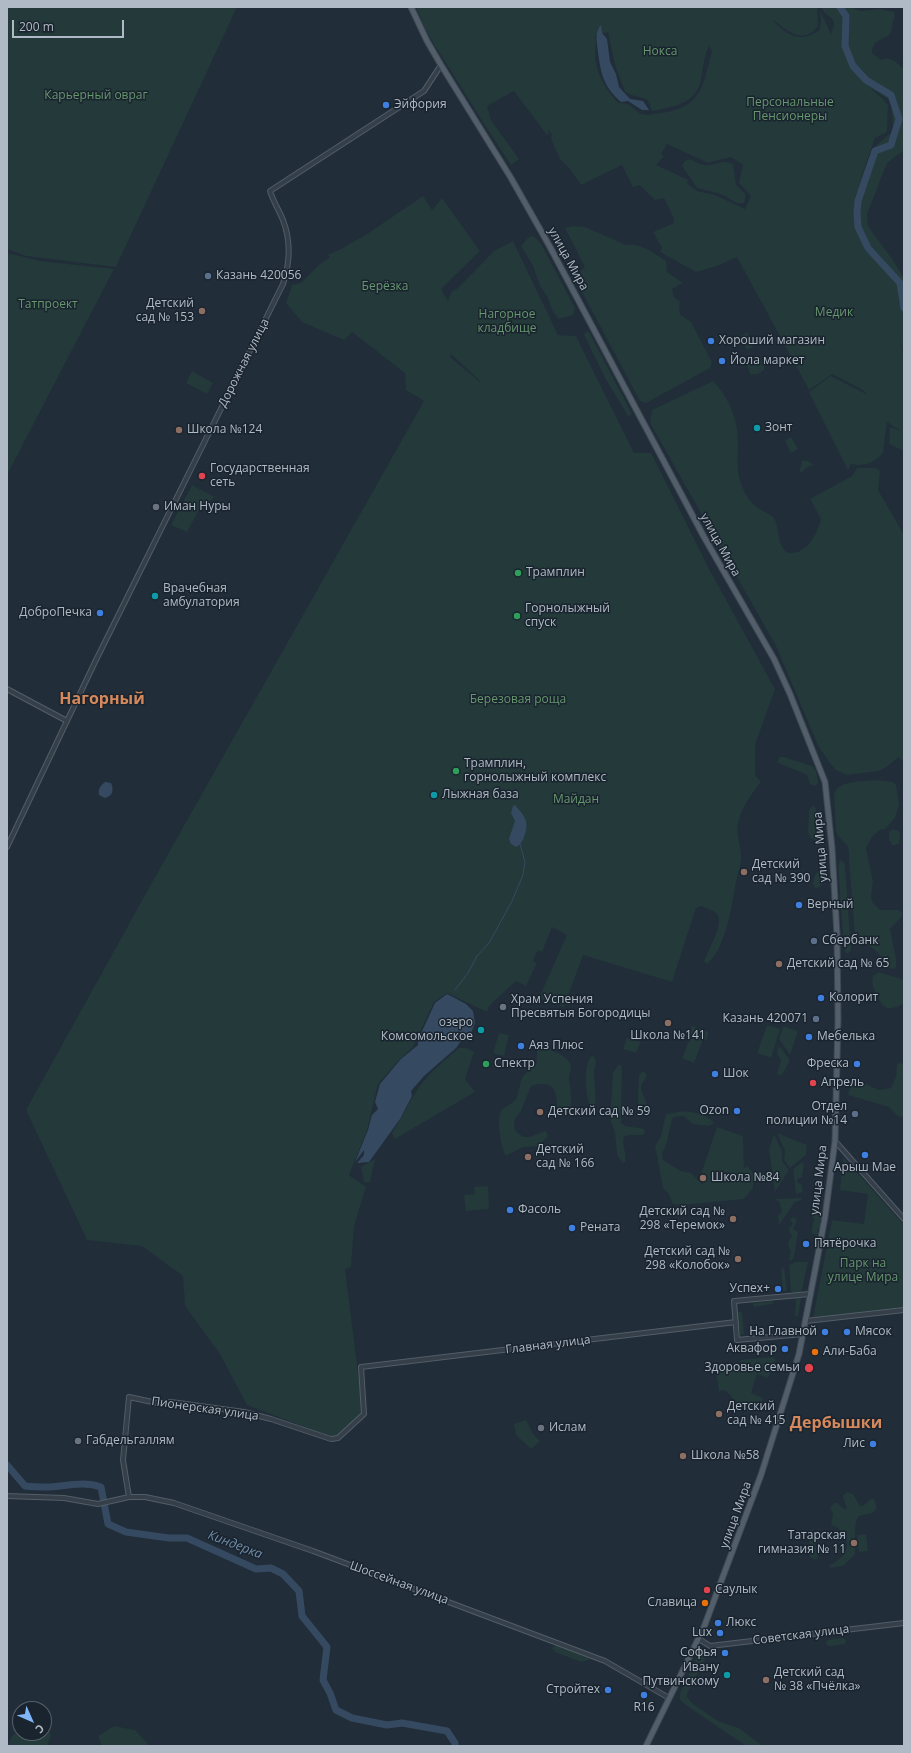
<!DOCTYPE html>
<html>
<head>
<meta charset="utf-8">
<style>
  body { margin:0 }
  #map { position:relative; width:911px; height:1753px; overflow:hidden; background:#212d39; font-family:"Open Sans",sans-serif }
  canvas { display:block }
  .frame { position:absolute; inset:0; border:8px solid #afbac6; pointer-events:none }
  .north { position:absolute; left:12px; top:1701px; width:40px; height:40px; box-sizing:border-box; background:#1a242e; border:1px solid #56606b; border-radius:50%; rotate:135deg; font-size:11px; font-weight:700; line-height:16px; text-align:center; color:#afbac6 }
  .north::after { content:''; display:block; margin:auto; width:14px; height:18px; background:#81b7f9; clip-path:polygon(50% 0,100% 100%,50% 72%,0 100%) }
  .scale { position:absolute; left:12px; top:20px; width:112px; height:18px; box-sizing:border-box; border:2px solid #afbac6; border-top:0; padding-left:5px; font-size:12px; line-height:14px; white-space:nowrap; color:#afbac6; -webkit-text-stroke:3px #1a242e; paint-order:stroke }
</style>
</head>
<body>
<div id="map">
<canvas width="911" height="1753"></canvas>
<div class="frame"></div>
<div class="north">С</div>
<div class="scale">200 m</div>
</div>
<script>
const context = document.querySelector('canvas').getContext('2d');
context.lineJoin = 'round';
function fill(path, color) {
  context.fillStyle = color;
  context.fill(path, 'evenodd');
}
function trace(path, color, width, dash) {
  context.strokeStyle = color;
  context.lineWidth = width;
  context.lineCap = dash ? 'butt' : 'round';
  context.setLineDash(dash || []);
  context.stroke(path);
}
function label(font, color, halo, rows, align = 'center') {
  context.font = font + ' "Open Sans",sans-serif';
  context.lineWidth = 3;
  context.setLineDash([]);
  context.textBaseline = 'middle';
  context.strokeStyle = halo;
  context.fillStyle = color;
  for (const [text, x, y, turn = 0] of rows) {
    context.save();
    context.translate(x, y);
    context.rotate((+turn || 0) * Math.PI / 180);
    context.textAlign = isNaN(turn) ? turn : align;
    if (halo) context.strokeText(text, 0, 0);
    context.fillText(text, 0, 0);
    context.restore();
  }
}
fill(new Path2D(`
  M7 7H237L116 267 26 256 7 249Z
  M416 7H817L818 26C802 47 786 29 772 19 786 35 800 44 819 30L821 23 820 10 831 34C839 13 828 22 821 7H850L860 11 880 9 894 12 895 17C891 23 893 32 889 35 880 42 873 39 872 53L881 60C892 56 896 62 904 70V150L887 163 867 214 868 226 895 263 904 279V353L898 336 904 355V451L889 444 890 427 901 431 887 422 883 453C874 463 864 467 851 464L848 470 809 392 831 376 868 395 863 390 832 374 809 390 737 257 717 266 696 272 660 252 662 248 653 232 674 223 673 217 664 198 655 200 640 185 633 187 622 165 581 185 570 169 560 159 551 139 552 135 548 129 549 135 546 134 514 91 487 106 491 120 519 159 511 165C492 137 474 108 456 79 442 56 425 33 416 7ZM608 32 615 65 625 92 631 95 647 99 652 111C673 107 696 104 701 80 703 68 704 56 709 46L712 51C703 82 704 105 667 112 659 113 649 116 642 114 630 109 634 103 618 103 608 91 598 78 596 62 594 53 597 45 595 36ZM869 87 891 101 893 131 873 148 858 186 875 138 887 132 888 105 883 99ZM667 144 708 163 731 157 743 165 739 183 751 196 745 209 715 195 697 191 687 183 689 180 656 165 664 156 661 154ZM856 193 861 209 855 221Z
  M690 159C695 161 701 166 708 165 718 165 720 159 733 164L736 185 746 195 744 203C735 205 730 198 723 195 715 192 705 190 697 188L682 166 685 161Z
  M423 196 432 210 442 198 480 251 441 289 448 301 452 291 457 289 494 251 513 241 558 335 576 336 634 453H651L708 567 775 689 755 745V775L761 782C751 795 741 808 738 824 736 835 741 845 741 855 742 864 738 872 736 882 732 904 726 949 707 964L704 961C708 950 726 921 716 913 712 910 706 908 701 906L696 908 672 982 583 955 564 1007 539 998 567 935 552 927 542 952 538 950 533 961 537 963 526 986 516 981 489 1006 487 1012 447 993 434 1002 413 1047 401 1058 378 1084 367 1130 349 1175 366 1187 354 1226 351 1267 345 1269 363 1413 334 1438 247 1405 220 1354 185 1306 183 1276 142 1246 87 1240 26 1110 155 877 424 401 406 390 405 373 352 332 344 340 302 322 286 303 292 285 301 283 320 264 330 257 327 255 341 249 367 234ZM451 354 480 381V382L450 357Z
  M572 226 585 227 626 245C640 242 655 254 666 261L667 272 683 283 672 289 674 297 680 302 679 310 681 315 691 322 712 362 710 368 646 403 640 401 574 277 585 267 565 228Z
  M532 236 536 238 541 244 575 308 573 315 559 319 553 312 547 296 540 286 533 266 521 246 528 238Z
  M7 253 40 261 114 269 7 475Z
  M586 331 589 332 632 414 628 416 605 378 584 335Z
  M747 332 754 346 747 350 740 336Z
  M760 358 765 364 764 370 758 374H750L747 365 754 361 758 363Z
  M192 371 213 383 207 394 186 383Z
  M713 381C728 396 738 419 738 441 738 456 736 472 742 486 745 494 751 503 758 508 763 512 772 513 775 520 780 531 777 546 788 553 807 555 817 534 821 519L810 499 852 476 857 468H876L880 471 878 490 904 535V763L899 757 885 768 879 771 847 775 836 770 829 762 818 745 776 646 650 423 652 410Z
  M791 437 798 449 791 453 785 441Z
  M802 460 808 461 814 465 808 467 799 474Z
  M192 485 215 497 200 508 187 532 171 525Z
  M780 757H784L812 766 816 771 818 783 815 786 810 784 807 775C800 771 780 765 777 762Z
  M875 780 893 782 896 785 899 804 895 818 885 829 879 830 872 837 866 848 873 881 871 897 873 903 880 910H898L903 913 901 917 890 929 896 959V967L893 969C880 966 883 958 876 951 870 945 861 944 855 937L849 861C850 840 845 847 836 832L834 794C838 780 861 782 875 780Z
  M812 806 815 807C820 817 821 829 820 840L817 842 811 838 808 832 809 810Z
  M893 829 899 831 900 837 899 843 896 845H892L889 840V832Z
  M840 860 844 862 845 865 851 951 847 954 844 949 838 867Z
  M819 870 823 872V884L816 889 813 884C813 879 815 874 819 870Z
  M879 972 904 980V1003C899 1007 888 1011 883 1006 880 1003 879 998 877 995 873 988 871 984 873 976Z
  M767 1025 780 1029 771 1058 757 1053Z
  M692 1026 709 1032 706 1041 703 1040 694 1063 682 1058 691 1036 689 1035Z
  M783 1026 798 1031 790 1055 779 1039Z
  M499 1033 509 1035 504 1056 493 1053Z
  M627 1038 641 1042 636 1053 623 1049Z
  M778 1047 781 1048 790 1060 782 1075H779L777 1073 781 1061 777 1053Z
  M459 1048H467L474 1052 465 1079 475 1092 395 1139 392 1133C402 1118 409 1102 419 1087 430 1072 445 1060 459 1048Z
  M539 1048C549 1049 565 1054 570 1063 573 1067 569 1073 569 1078 570 1087 575 1112 565 1117L557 1113C557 1092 556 1079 531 1086L521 1111 515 1119 514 1126 516 1132 524 1137H530L545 1131 547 1133 548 1136 539 1146 523 1147 506 1156C501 1148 496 1119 501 1111 505 1105 512 1105 516 1099 519 1093 519 1085 522 1078 525 1072 533 1069 537 1062V1049Z
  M593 1055 596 1060 594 1072 596 1106 593 1111C585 1103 582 1060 593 1055Z
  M901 1063 904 1064V1116L902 1117 898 1116 889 1107 848 1095 852 1078 879 1090 891 1088 896 1077 897 1064Z
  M618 1065H621L622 1071 621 1123C628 1129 636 1126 644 1129L645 1132 643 1135H629L624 1137C621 1146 628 1154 625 1162L622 1163 617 1155 615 1133 610 1118 613 1073Z
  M643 1071 647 1075C646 1080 641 1083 641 1087 641 1095 652 1104 643 1115 635 1110 639 1084 639 1075Z
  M685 1111C694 1112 709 1115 714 1123L709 1126 693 1124 683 1116 674 1117 672 1119 667 1142 662 1154 663 1160 681 1171 691 1173 703 1185 701 1174 717 1127 743 1136 744 1168 748 1166 753 1174V1188L744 1199 683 1205 673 1204 668 1193 663 1188 655 1146 661 1136 666 1114Z
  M777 1133 807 1145 806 1155 790 1168 784 1160 785 1151Z
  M774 1134 782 1151V1161L789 1170 775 1192 769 1149Z
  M843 1157 904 1225V1307L813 1318 832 1220 864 1224 868 1194 840 1190Z
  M375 1159 370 1182H364L361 1167Z
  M802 1162 804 1164 802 1177 798 1179 797 1182 802 1185 803 1192 796 1194 793 1169Z
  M488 1186 489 1209 466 1211 464 1195 475 1194 474 1187Z
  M802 1198 801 1200 795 1202 779 1225 778 1216 782 1212 779 1201 775 1200V1199Z
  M815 1207 820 1208 818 1211 823 1217 819 1222 821 1224 817 1231 819 1233 816 1235 811 1233 814 1219 812 1216Z
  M794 1217 797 1220 793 1229 798 1232 794 1257 790 1262 789 1259 791 1251C786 1246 788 1241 792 1236L788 1229 793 1224 790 1219Z
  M795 1262H808L801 1294 793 1295 791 1291 789 1265Z
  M784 1267 787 1290 783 1291 781 1270Z
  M796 1298H801L798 1316H795Z
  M772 1301 773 1304 754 1307 753 1305 754 1303Z
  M737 1312H742L744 1334 740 1335Z
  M771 1357 774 1358 776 1361 774 1362 768 1378 757 1374 751 1393 763 1398 762 1403H755L750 1412 744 1411 726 1391 721 1390 719 1392 716 1370 724 1367 730 1371 736 1370 741 1360Z
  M526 1420 533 1434 540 1441 531 1449 516 1435 514 1424Z
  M847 1492 853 1494 860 1506H863L871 1499H874L877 1508 872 1513 859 1516 856 1521 855 1531V1554L843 1566 830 1568 829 1566C840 1559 850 1553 846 1539 844 1531 840 1529 833 1526L831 1524 833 1514 830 1508 834 1503H837L844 1509H847L843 1496Z
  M812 1529 816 1534 815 1544 818 1557 815 1560 810 1557V1544L807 1535 810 1530Z
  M866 1534 868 1551 859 1552 857 1535Z
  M842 1638 845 1639 846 1641 845 1644 831 1646 827 1645 826 1643 828 1640Z
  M558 1644 571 1650 572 1652 582 1653 592 1659 581 1662 555 1652 552 1648Z
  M701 1652 704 1653 705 1659 687 1694V1697L693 1704 718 1721 739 1728 763 1746H746L687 1706 680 1700V1693L696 1659Z
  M44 1725 48 1727 51 1736 47 1746H7L12 1736 20 1729V1733H44Z
  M114 1726 135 1730 148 1744V1746H102L98 1736Z`), '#23393a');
fill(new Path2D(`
  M601 25 602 33 607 39 610 62 616 74 619 87 630 99 643 101 649 110H642L628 101 621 102C603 86 601 74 598 52 597 41 594 34 601 25Z
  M105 782 111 783C114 790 113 796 105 798L99 795C98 789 100 786 105 782Z
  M515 805C525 817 530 821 524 837 523 841 520 845 516 847L511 844 509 839 515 821 511 813 513 806Z
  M447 994 466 1004 473 1011 475 1023 471 1033 463 1038 456 1048 424 1076 411 1091 412 1096 400 1119 369 1162 357 1163 364 1155V1150L355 1162 368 1130 372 1115 378 1109 375 1102 380 1084 401 1059 418 1045V1040L435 1003Z`), '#354a61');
trace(new Path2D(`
  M455 990 468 973 477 956 489 943 512 901 523 875 525 862 520 844`), '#354a61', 1);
trace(new Path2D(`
  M840 7 846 16 845 46 853 66 866 80 891 95 899 119 891 145 875 151 858 201 857 213 858 227 868 248 900 283 904 308
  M7 1465 25 1486C33 1487 42 1487 50 1487 68 1486 84 1481 101 1487L108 1524 126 1532 169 1538H187L256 1569 271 1568 283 1574 299 1591 302 1616 327 1647 323 1680 330 1693 336 1710 352 1718 387 1725 402 1723 447 1731 455 1743V1746`), '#354a61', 7);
const tertiary = new Path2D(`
  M7 689 67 721
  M7 847 95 662 283 284C290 263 291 241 283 220 279 210 273 201 270 191L424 91 441 65
  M835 1141 904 1219
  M806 1321 904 1310
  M803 1334 737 1340 734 1301 810 1294
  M7 1496 64 1498 98 1504 129 1497H145L174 1503 313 1551 605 1661 669 1698
  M129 1497 123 1460 129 1397 157 1403 171 1402 244 1412 271 1419 331 1439 338 1438 364 1414 361 1367 736 1322
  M699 1639 710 1646 904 1623`);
const primary = new Path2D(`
  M411 7 427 41 441 65 511 178 550 247 704 537 774 659 790 694 825 782 832 848 837 935 838 1019 835 1141 825 1217 817 1260 799 1354 761 1475 704 1627 646 1746`);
trace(tertiary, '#525d67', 6);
trace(primary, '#3e4853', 7);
trace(tertiary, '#353f4a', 4);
trace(primary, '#525e6a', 5);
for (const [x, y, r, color] of [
  [386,105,4,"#3f7fe0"],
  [208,276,4,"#5c6f8a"],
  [202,311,4,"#8d6e63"],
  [711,341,4,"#3f7fe0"],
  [722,361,4,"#3f7fe0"],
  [757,428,4,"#0f9aa8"],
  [179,430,4,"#8d6e63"],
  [202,476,4,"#e0444e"],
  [156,507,4,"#6b7280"],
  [518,573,4,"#2e9e5b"],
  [155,596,4,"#0f9aa8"],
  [100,613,4,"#3f7fe0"],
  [517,616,4,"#2e9e5b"],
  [456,771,4,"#2e9e5b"],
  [434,795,4,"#0f9aa8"],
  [744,872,4,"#8d6e63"],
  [799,905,4,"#3f7fe0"],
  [814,941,4,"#5c6f8a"],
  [779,964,4,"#8d6e63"],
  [821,998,4,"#3f7fe0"],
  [503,1007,4,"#6b7280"],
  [816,1019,4,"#5c6f8a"],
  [668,1023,4,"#8d6e63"],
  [481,1030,4,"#0f9aa8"],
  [809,1037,4,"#3f7fe0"],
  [521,1046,4,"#3f7fe0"],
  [486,1064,4,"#2e9e5b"],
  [857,1064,4,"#3f7fe0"],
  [715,1074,4,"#3f7fe0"],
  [813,1083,4,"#e0444e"],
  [737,1111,4,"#3f7fe0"],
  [540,1112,4,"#8d6e63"],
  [855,1114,4,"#5c6f8a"],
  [865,1155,4,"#3f7fe0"],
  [528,1157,4,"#8d6e63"],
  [703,1178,4,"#8d6e63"],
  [510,1210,4,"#3f7fe0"],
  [733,1219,4,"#8d6e63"],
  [572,1228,4,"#3f7fe0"],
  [806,1244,4,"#3f7fe0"],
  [738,1259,4,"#8d6e63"],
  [778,1289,4,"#3f7fe0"],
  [825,1332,4,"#3f7fe0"],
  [847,1332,4,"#3f7fe0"],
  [785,1349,4,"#3f7fe0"],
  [815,1352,4,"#e8710a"],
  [809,1368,5,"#e0444e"],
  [719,1414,4,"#8d6e63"],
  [541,1428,4,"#6b7280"],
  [78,1441,4,"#6b7280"],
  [873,1444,4,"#3f7fe0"],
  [683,1456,4,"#8d6e63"],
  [854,1543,4,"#8d6e63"],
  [707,1590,4,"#e0444e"],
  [705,1603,4,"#e8710a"],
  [718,1623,4,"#3f7fe0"],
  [720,1633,4,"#3f7fe0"],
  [725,1653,4,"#3f7fe0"],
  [727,1675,4,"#0f9aa8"],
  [766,1680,4,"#8d6e63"],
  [608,1690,4,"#3f7fe0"],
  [644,1695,4,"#3f7fe0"]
]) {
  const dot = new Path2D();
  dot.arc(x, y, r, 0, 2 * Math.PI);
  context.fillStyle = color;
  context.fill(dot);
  trace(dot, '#1a242e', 1.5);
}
label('12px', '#66976e', '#1a242e', [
  ["Нокса",660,52],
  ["Карьерный овраг",96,96],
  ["Персональные",790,103],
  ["Пенсионеры",790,117],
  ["Берёзка",385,287],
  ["Татпроект",48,305],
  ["Медик",834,313],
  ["Нагорное",507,315],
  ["кладбище",507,329],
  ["Березовая роща",518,700],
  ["Майдан",576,800],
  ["Парк на",863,1264],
  ["улице Мира",863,1278]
]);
label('12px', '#afbac6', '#1a242e', [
  ["Эйфория",394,105],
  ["Казань 420056",216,276],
  ["Детский",194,304,"right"],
  ["сад № 153",194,318,"right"],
  ["Хороший магазин",719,341],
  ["Йола маркет",730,361],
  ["Зонт",765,428],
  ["Школа №124",187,430],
  ["Государственная",210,469],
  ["сеть",210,483],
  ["Иман Нуры",164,507],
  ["Трамплин",526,573],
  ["Врачебная",163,589],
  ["амбулатория",163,603],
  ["Горнолыжный",525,609],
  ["спуск",525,623],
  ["ДоброПечка",92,613,"right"],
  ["Трамплин,",464,764],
  ["горнолыжный комплекс",464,778],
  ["Лыжная база",442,795],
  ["Детский",752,865],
  ["сад № 390",752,879],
  ["Верный",807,905],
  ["Сбербанк",822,941],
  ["Детский сад № 65",787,964],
  ["Колорит",829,998],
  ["Храм Успения",511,1000],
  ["Пресвятыя Богородицы",511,1014],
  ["Казань 420071",808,1019,"right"],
  ["озеро",473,1023,"right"],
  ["Комсомольское",473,1037,"right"],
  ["Школа №141",668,1036,"center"],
  ["Мебелька",817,1037],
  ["Аяз Плюс",529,1046],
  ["Спектр",494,1064],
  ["Фреска",849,1064,"right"],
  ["Шок",723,1074],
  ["Апрель",821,1083],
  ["Отдел",847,1107,"right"],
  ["полиции №14",847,1121,"right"],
  ["Ozon",729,1111,"right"],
  ["Детский сад № 59",548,1112],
  ["Детский",536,1150],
  ["сад № 166",536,1164],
  ["Арыш Мае",865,1168,"center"],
  ["Школа №84",711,1178],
  ["Фасоль",518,1210],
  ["Детский сад №",725,1212,"right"],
  ["298 «Теремок»",725,1226,"right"],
  ["Рената",580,1228],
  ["Пятёрочка",814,1244],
  ["Детский сад №",730,1252,"right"],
  ["298 «Колобок»",730,1266,"right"],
  ["Успех+",770,1289,"right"],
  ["На Главной",817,1332,"right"],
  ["Мясок",855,1332],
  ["Аквафор",777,1349,"right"],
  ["Али-Баба",823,1352],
  ["Здоровье семьи",800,1368,"right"],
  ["Детский",727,1407],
  ["сад № 415",727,1421],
  ["Ислам",549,1428],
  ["Габдельгаллям",86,1441],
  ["Лис",865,1444,"right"],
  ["Школа №58",691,1456],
  ["Татарская",846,1536,"right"],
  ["гимназия № 11",846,1550,"right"],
  ["Саулык",715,1590],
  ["Славица",697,1603,"right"],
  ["Люкс",726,1623],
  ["Lux",712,1633,"right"],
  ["Софья",717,1653,"right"],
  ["Ивану",719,1668,"right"],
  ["Путвинскому",719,1682,"right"],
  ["Детский сад",774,1673],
  ["№ 38 «Пчёлка»",774,1687],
  ["Стройтех",600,1690,"right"],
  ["R16",644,1708,"center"]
], 'left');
label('12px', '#afbac6', '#1a242e', [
  ["улица Мира",568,259,61],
  ["Дорожная улица",244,363,-63],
  ["улица Мира",720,545,61],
  ["улица Мира",821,847,-95],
  ["улица Мира",819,1180,-83],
  ["Главная улица",548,1345,-7],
  ["Пионерская улица",205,1409,8],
  ["улица Мира",736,1515,-70],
  ["Шоссейная улица",399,1583,20],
  ["Советская улица",801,1635,-7]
]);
label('italic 13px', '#708caa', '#1a242e', [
  ["Киндерка",235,1545,21]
]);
label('bold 16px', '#d5885c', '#1a242e', [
  ["Нагорный",102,699],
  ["Дербышки",836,1423]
]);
</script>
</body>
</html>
